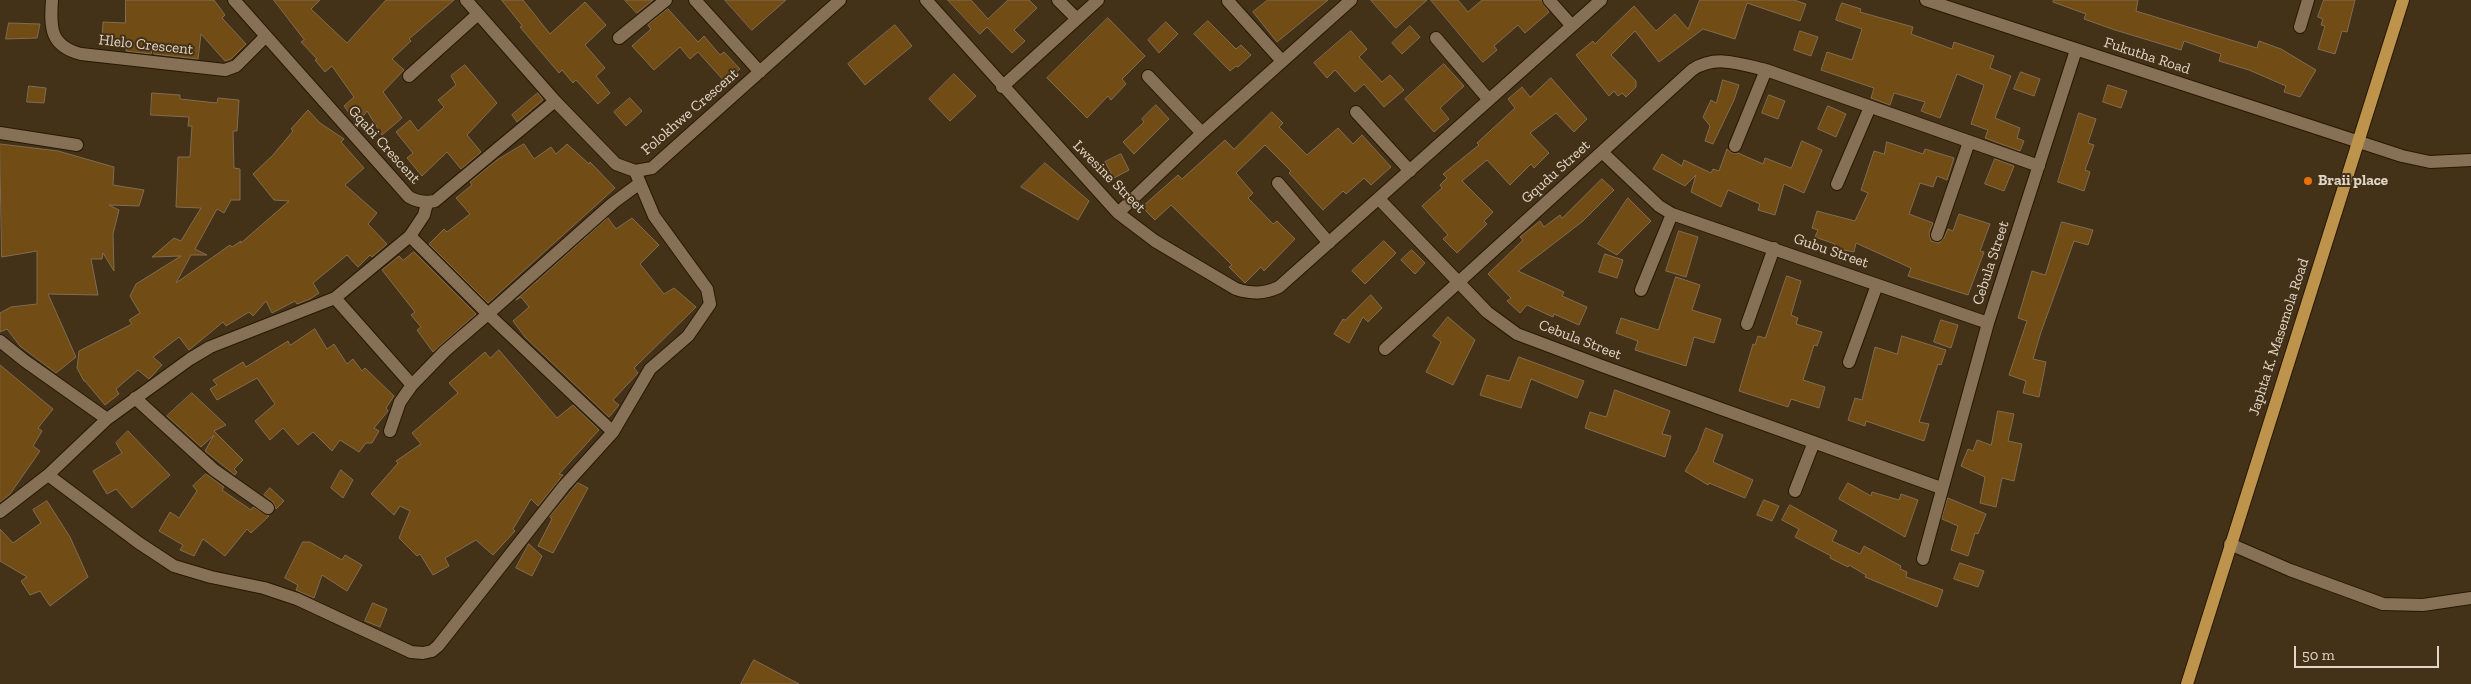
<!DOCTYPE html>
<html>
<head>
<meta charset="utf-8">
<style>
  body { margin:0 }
  #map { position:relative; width:2471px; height:684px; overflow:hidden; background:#433118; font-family:"Zilla Slab",serif }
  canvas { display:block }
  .scale { position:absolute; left:2294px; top:646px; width:145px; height:22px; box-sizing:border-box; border:2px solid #e2d6c8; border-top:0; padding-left:6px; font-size:15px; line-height:18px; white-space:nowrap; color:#e2d6c8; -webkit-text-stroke:4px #433118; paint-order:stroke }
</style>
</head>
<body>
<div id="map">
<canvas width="2471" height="684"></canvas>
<div class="scale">50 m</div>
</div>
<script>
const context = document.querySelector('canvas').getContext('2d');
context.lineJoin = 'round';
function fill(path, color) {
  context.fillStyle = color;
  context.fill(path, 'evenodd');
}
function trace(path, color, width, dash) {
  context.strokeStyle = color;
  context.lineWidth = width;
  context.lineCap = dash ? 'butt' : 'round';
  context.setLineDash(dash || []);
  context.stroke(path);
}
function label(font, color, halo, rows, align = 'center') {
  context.font = font + ' "Zilla Slab",serif';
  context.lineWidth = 4;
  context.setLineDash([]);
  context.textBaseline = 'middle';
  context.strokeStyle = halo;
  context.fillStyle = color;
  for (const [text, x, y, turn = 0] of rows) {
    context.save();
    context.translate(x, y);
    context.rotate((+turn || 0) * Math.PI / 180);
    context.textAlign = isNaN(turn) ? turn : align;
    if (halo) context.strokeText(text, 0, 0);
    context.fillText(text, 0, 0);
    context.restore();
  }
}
const building = new Path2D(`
  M126 0H214L225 15 222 18 246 44 231 59 225 61 201 34 198 59 154 54 153 48 151 54 126 51 127 44 102 42 103 22 125 23Z
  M274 0H320L311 9 347 43 386 0H454L409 39 411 41 392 59 404 70 383 92 402 118 382 135 367 111 357 124 344 106 354 97 332 66 325 72 315 60 317 59 301 42 304 40Z
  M502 0H523L550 34 585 2 606 25 585 45 605 68 596 76 610 93 598 104 576 80 573 83 562 70 559 73 520 27 522 26Z
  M625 0H653L637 13Z
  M725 0H786L752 30Z
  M948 0H971L988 19 1008 0H1029L1037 8 1014 30 1025 41 1012 53 987 27 980 34Z
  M1268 0H1328L1277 42 1253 12Z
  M1371 0H1427L1396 28Z
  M1431 0H1458L1468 12 1482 0H1541L1549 12 1525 33 1518 25 1494 46 1497 50 1483 62Z
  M1700 0H1794L1806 4 1800 21 1747 3 1735 39 1703 29 1659 62 1635 31 1611 55 1636 81V87L1626 97 1622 93 1618 96 1614 91 1609 96 1576 55 1593 41 1595 44 1634 6 1656 31 1675 14 1688 29Z
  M2054 0H2138L2136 11 2257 48 2259 41 2281 49 2316 70 2300 97 2284 92 2286 86 2249 70 2219 61 2221 54 2184 41 2181 50 2115 30 2084 19 2086 14 2053 2Z
  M2324 0H2355L2347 32 2342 31 2335 54 2318 49 2325 26 2321 25 2323 19 2318 17Z
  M1842 3 1861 9 1860 12 1913 27 1911 34 1952 49 1954 42 1994 56 1990 68 2011 76 1995 118 2020 128 2017 138 2024 141 2020 151 1985 138 1988 130 1971 124 1984 85 1957 74 1940 118 1921 111 1925 102 1894 93 1890 105 1871 98 1874 88 1821 70 1827 52 1852 60 1862 29 1836 20Z
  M668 9 698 42 704 36 720 55 724 52 740 69 725 82 698 52 690 59 680 47 654 70 632 46 651 29 648 25Z
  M1108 18 1145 56 1122 79 1126 84 1111 100 1108 96 1087 118 1047 78Z
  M1208 21 1236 49 1241 45 1251 55 1238 67 1236 66 1230 71 1194 34Z
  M1166 22 1178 34 1159 53 1148 40Z
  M9 23 40 24 37 38 6 39Z
  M895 25 912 46 865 85 848 64Z
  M1410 26 1420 37 1402 54 1392 43Z
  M1351 31 1367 49 1359 57 1382 82 1390 75 1404 90 1384 107 1364 84 1355 92 1335 70 1327 78 1314 63Z
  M1800 31 1818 37 1811 56 1794 50Z
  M1444 64 1464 86 1440 108 1449 119 1434 132 1405 99Z
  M465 65 497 103 467 135 481 152 461 169 447 152 422 176 407 158 413 153 396 132 410 120 418 131 444 107 438 100 456 85 451 76Z
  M2021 72 2040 79 2034 96 2014 89Z
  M954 74 976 96 950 121 929 99Z
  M1551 78 1587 119 1574 132 1556 113 1530 133 1549 153 1534 168 1531 164 1510 185 1487 160 1462 181 1493 212 1484 221 1487 224 1457 253 1443 239 1448 235 1422 206 1442 188 1440 185 1447 178 1443 174 1479 145 1477 143 1515 108 1508 99 1522 87 1530 97Z
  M1723 80 1739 85 1734 100 1713 144 1705 141 1710 126 1703 117 1711 100 1716 103Z
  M2108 85 2127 91 2121 108 2103 102Z
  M29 86 46 88 44 103 27 102Z
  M152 93 180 95V99L217 103 218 98 239 100 237 131H233L234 168 240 169V200H231L224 213 217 209 195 249 207 255H191L176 283 230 245 232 247 241 241V243L289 201 274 200 253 174 273 155 293 131 291 129 308 110 320 123 344 139 341 142 364 168 345 185 377 213 368 224 387 244 372 257 370 255 358 267 347 255 313 283 319 293 310 299 297 304 295 301 272 313 266 301 253 316 249 312 226 326 223 322 189 350 179 337 153 357 162 365 150 378 149 379 138 370 116 389 119 394 105 405 85 381H84L77 368 79 351 132 324 129 320 140 313 130 296 136 284 181 256 152 257 174 238 181 241 201 208 176 207 178 157H190L192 126H188L189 117 151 115Z
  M538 93 543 100 517 122 512 115Z
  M1769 95 1785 101 1778 119 1762 113Z
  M630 98 642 111 626 126 614 112Z
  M1156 105 1169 119 1134 154 1123 142 1144 122 1142 119Z
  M1828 106 1846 114 1836 137 1818 129Z
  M1272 112 1283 123 1279 127 1307 155 1338 128 1353 144 1362 135 1391 167 1371 185 1364 178 1346 194 1343 191 1323 210 1289 173 1291 171 1265 145 1236 173 1253 193 1248 198 1273 224 1277 221 1295 239 1264 271 1261 267 1245 283 1229 267 1232 265 1171 205 1155 220 1142 207 1178 175 1182 179 1225 140 1234 149Z
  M2079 113 2096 119 2088 143 2094 145 2085 170 2090 172 2084 191 2058 182Z
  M1802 141 1822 150 1804 193 1784 184 1775 215 1758 210 1760 204 1728 190 1721 207 1691 192 1696 175 1685 186 1653 169 1662 154 1682 166 1684 160 1711 173 1713 169 1719 171 1727 149 1732 153H1738L1763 164 1765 158 1791 168Z
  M1887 142 1923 154 1925 149 1954 158 1947 180 1937 176 1933 187 1920 183 1909 214 1933 223 1929 233 1931 241 1939 243 1944 238 1948 229 1953 231 1959 214 1990 224 1980 251 1984 252 1968 295 1908 276 1911 268 1856 243 1854 252 1834 248 1835 244 1815 237 1818 230 1812 228 1817 211 1855 221 1868 193 1861 190 1874 151 1884 154Z
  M0 144 58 151 114 167 113 185 144 190 139 206 109 205 119 210 113 234 114 271 103 253 102 259H91L98 295 48 294 76 357 56 373 20 346 7 329 0 332V313L11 307 37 304V251L2 257Z
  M524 144 534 159 551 147 556 154 567 144 589 164 590 162 615 188 488 303 429 244 444 229 447 232 470 214 456 198 472 185 470 182 497 160Z
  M1121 154 1129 170 1114 178 1105 162Z
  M1995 159 2014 166 2004 191 1985 184Z
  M1045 163 1089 201 1078 220 1021 187Z
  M1602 179 1614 190 1583 221 1518 271 1564 292 1562 296 1587 307 1579 325 1554 314 1553 317 1527 305 1520 313 1507 301 1511 298 1488 274 1523 240 1520 237 1540 221 1544 227 1560 215 1562 218Z
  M1628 198 1651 221 1617 255 1598 244Z
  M608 218 616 229 632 218 659 245 640 264 664 294 674 288 696 307 634 368 638 373 613 400 619 405 609 417 525 337 513 321 529 307 521 297 516 300Z
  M2062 222 2093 230 2088 245 2074 241 2041 332 2033 359 2046 362 2039 397 2023 393 2026 381 2009 375 2027 321 2018 318 2032 271 2045 275Z
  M1679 231 1698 237 1686 277 1666 271Z
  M1384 241 1396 253 1365 284 1352 271Z
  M1412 250 1425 263 1415 274 1401 260Z
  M414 252 476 314 433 352 417 330 421 327 411 315 415 312 382 270 399 256 403 260Z
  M1605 254 1623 260 1617 278 1599 272Z
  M1787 276 1801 281 1791 315 1798 318 1796 324 1822 332 1817 346 1814 345 1803 380 1825 387 1819 408 1791 399 1788 407 1739 391 1753 344 1755 345 1758 336 1765 338Z
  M1676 277 1700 285 1692 310 1721 319 1714 343 1694 337 1686 366 1635 350 1638 341 1616 333 1621 318 1658 330Z
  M1371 295 1382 308 1368 322 1363 317 1349 343 1334 334 1343 319 1345 320Z
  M1448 317 1475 340 1453 385 1426 372 1441 342 1433 336Z
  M1941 320 1958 325 1951 348 1934 342Z
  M315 329 327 349 334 344 347 364 353 359 362 371 365 368 394 396 386 408 388 411 374 428 379 431 372 443H366L359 452 340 440 332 451 313 432 298 445 283 428 270 440 255 421 275 404 257 378 217 400 210 389 217 385 213 380 243 362 246 367 288 341 290 345Z
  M1902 336 1946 350 1941 365 1938 364 1919 422 1929 424 1924 441 1866 421 1865 426 1848 420 1855 398 1862 400 1875 347 1897 354Z
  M499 350 557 418 573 405 599 430 559 474 563 475 538 506 531 499 513 529 515 531 493 555 476 540 445 558 449 566 433 575 420 554 417 556 399 538 410 511 400 506 394 515 371 494 398 463 396 461 421 444 412 433 458 393 449 383 485 352 490 358Z
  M1519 357 1584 381 1577 398 1531 379 1521 408 1480 395 1487 375 1509 381Z
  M0 365 53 409 38 428 42 431 33 446 40 451 10 494 0 502Z
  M1615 390 1670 411 1662 434 1671 436 1665 457 1585 428 1590 412 1606 417Z
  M192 393 226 425 214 431 243 460 234 469 237 472 235 475 205 451 214 435 201 447 167 416Z
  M1998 411 2014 414 2008 441 2022 444 2014 481 2002 478 1996 507 1980 503 1985 477 1961 466 1968 449 1973 451 1977 440 1991 445Z
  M1706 428 1723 435 1713 462 1753 480 1745 498 1709 483 1708 485 1685 471 1697 451Z
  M128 431 170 475 132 508 116 489 107 494 93 471 122 453 116 443Z
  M341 470 353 480 343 498 331 488Z
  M206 474 224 487 222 490 251 510 253 507 269 516 251 533 247 529 225 556 203 539 194 556 180 550 183 545 159 531 170 512 179 518 197 491 193 486Z
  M578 483 588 488 553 553 538 546 552 519 550 517Z
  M1848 483 1871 496 1872 492 1899 500 1901 494 1918 500 1905 537 1839 499Z
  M270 488 284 501 276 509 273 502 264 495Z
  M1948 498 1986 514 1978 534 1975 533 1968 556 1951 550 1958 526 1942 519Z
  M1764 500 1779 506 1772 521 1757 515Z
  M47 501 70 537 88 577 50 606 40 591 30 595 21 581 27 577 0 561V529L13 543 41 523 33 510Z
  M1790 505 1837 531 1832 541 1860 554 1864 546 1901 566 1900 569 1907 572 1906 577 1943 590 1937 607 1865 577 1866 575 1849 565 1848 567 1830 558 1831 556 1795 537 1799 529 1782 520Z
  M303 542H310L342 560 345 555 362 565 347 591 322 575 314 598 296 590 298 585 285 578Z
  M529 544 542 556 532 576 516 568Z
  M1960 563 1984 571 1978 587 1954 579Z
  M373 603 387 609 380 627 365 621Z
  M754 660 799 684H741Z`);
fill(building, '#714c14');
trace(building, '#816c52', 1);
const minor = new Path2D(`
  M52 0C50 28 50 46 81 54L225 70 236 66 266 36
  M234 0 409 197C418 202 425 203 435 201L555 101
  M466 0 555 101 616 164 635 171 652 168 840 0
  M695 0 760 72
  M926 0 1118 213 1155 241 1236 289C1252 294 1264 294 1279 287L1601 0
  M1058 0 1077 19
  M1549 0 1572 26
  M1926 0 2402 156 2430 162 2471 160
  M1228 1 1282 61
  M2300 27 2308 0
  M619 38 666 0
  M1436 38 1489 100
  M409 76 478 14
  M1148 76 1202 133
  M1002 87 1098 0
  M1356 112 1410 171
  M0 133 77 145
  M1735 146 1766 70
  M1602 152 1659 206 1672 214 1988 323
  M1278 183 1329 243
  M1837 184 1870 107
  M1379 199 1487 312 1517 334 1602 366 1941 488
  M1118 213 1202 133 1351 0
  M1937 235 1969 142
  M410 236 488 314 613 203 640 183
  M1641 290 1672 214
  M335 298 412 385 445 351 488 314 613 432
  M1747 324 1774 248
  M0 341 25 361 107 419 190 359 210 347 335 298 410 236 424 215 427 203
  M1385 349 1692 70C1716 54 1740 64 1766 70L2039 166
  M1849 362 1877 285
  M135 398 214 470 268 508
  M390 431 400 402 412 385
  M48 475 139 543 174 566 211 577 264 588 297 599 411 652 423 653 432 651 438 646 564 486 613 432 650 369 688 336 710 304 707 289 654 216 635 171
  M1795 491 1814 442
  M0 512 48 475 107 419
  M2230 544 2290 570 2383 604 2423 605 2471 598
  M1923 559 1988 323 2076 50`);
const major = new Path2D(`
  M2187 684 2403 0`);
trace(minor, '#291801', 14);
trace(major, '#291801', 14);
trace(minor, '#867156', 12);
trace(major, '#be934b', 12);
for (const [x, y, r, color] of [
  [2308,181,5,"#e8710a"]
]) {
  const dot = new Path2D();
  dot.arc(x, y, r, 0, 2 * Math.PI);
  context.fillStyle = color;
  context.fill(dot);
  trace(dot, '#433118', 2);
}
label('15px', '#e2d6c8', '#433118', [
  ["Hlelo Crescent",146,45,6],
  ["Fukutha Road",2147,56,18],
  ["Folokhwe Crescent",690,112,-41],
  ["Gqabi Crescent",384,145,48],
  ["Gqudu Street",1556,172,-42],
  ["Lwesine Street",1109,177,45],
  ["Gubu Street",1831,251,19],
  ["Cebula Street",1991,263,-72],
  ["Japhta K. Masemola Road",2279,337,-72],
  ["Cebula Street",1580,340,21]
]);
label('bold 15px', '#e2d6c8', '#433118', [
  ["Braii place",2318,181]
], 'left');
</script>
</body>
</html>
